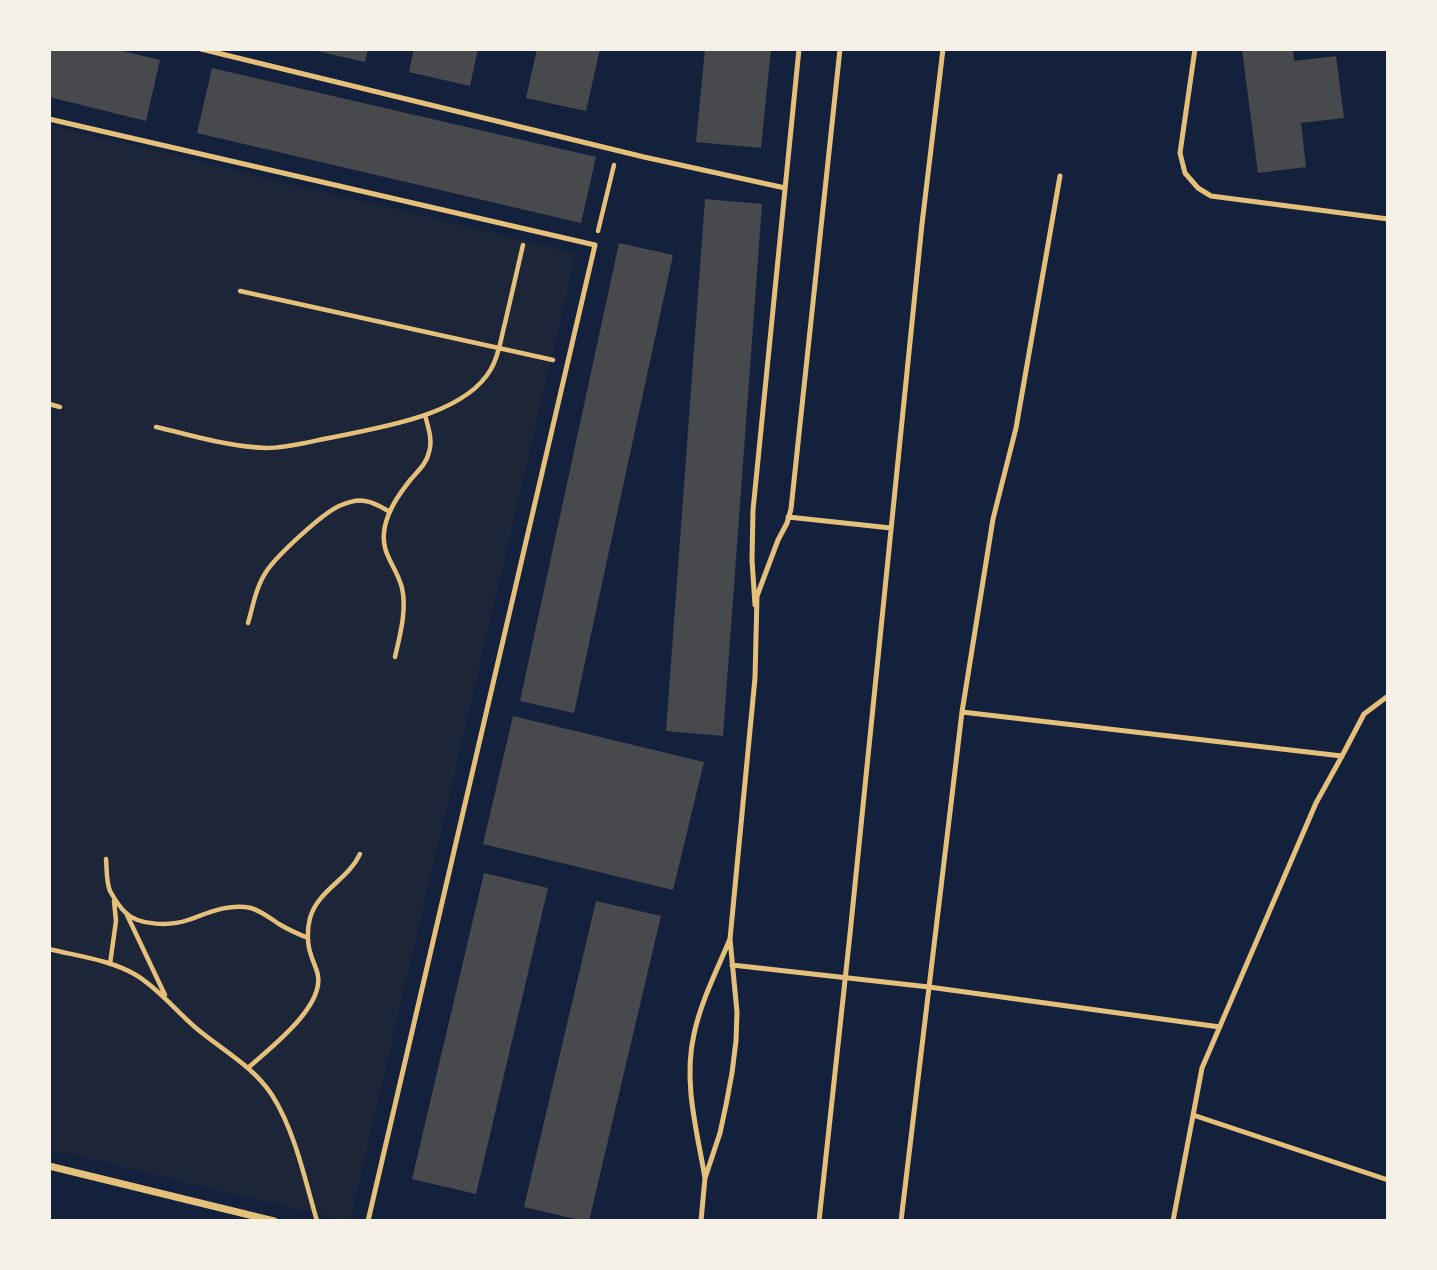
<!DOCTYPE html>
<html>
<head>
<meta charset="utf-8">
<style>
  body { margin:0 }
  #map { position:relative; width:1437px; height:1270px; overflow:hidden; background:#14213d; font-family:Barlow,sans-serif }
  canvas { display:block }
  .frame { position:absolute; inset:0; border:51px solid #f6f1e7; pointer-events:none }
</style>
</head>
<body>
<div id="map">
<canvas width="1437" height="1270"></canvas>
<div class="frame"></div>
</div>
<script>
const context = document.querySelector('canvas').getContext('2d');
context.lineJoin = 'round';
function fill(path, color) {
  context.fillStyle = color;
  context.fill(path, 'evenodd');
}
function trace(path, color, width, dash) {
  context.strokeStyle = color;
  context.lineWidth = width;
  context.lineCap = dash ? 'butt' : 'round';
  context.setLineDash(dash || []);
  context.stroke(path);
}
fill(new Path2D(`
  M49 125 576 253 350 1221H344L49 1149Z`), '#1d2539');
fill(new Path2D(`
  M49 49H114L160 60 146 121 49 97Z
  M308 49H368L365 62Z
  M414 49H478L470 86 409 72Z
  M537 49H600L586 111 526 98Z
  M705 49H771L761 148 696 142Z
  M1242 49H1293L1294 61 1336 56 1344 118 1301 123 1306 167 1258 173Z
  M212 68 596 157 581 223 197 133Z
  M705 199 762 204 723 736 666 731Z
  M619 243 673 255 574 713 520 701Z
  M513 716 704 762 673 890 483 844Z
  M484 873 548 888 476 1194 412 1179Z
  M596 901 661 916 589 1221H584L524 1207Z`), '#48494c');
trace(new Path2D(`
  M598 231 614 165
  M240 291 553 360
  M49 404 60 407
  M156 427C191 435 229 447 266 448 288 448 312 441 334 437 382 427 465 415 491 369 499 356 501 338 505 323 511 297 517 271 523 245
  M248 623C253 606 256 587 266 572 277 555 322 514 339 506 346 503 357 499 365 501 374 502 383 508 390 512
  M395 657C400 635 407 610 402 588 396 564 379 554 385 526 389 508 400 493 411 479 418 471 427 463 429 452 433 440 428 427 425 415
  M106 859C107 869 106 881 110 891 114 898 120 908 126 913 139 926 171 926 188 920 208 913 229 903 251 908 261 911 270 918 279 924 289 930 298 934 308 938
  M127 915 165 995
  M49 949C77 956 111 960 136 975 159 989 176 1011 196 1028 222 1050 253 1066 272 1095 295 1131 305 1180 317 1221
  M110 964 116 921 114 901
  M248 1068C270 1048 323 1008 318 976 317 969 313 962 311 955 307 944 307 929 310 918 318 890 348 880 360 854`), '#e5c07b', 4.5);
trace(new Path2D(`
  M201 49 644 157 785 188
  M1195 49 1180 153 1185 173 1198 188 1211 196 1388 219
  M49 119 595 245 368 1221
  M788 517 891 528
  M755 605 752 560 753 510 799 49
  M962 712 1342 756 1364 714 1388 696
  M730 939 755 678 757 596 778 540 787 523 791 509 840 49
  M732 965 929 987 1220 1027
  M1193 1115 1388 1180
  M701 1221 705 1178 720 1133 726 1105 732 1073 736 1041 737 1012 730 939C717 970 701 1001 694 1034 683 1082 697 1131 705 1178
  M819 1221 850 934 922 224 943 49
  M901 1221 962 712 993 519 1016 428 1060 176
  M1173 1221 1202 1068 1316 803 1342 756`), '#e5c07b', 5);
trace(new Path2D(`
  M49 1166 274 1221`), '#e5c07b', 7);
</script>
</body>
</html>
